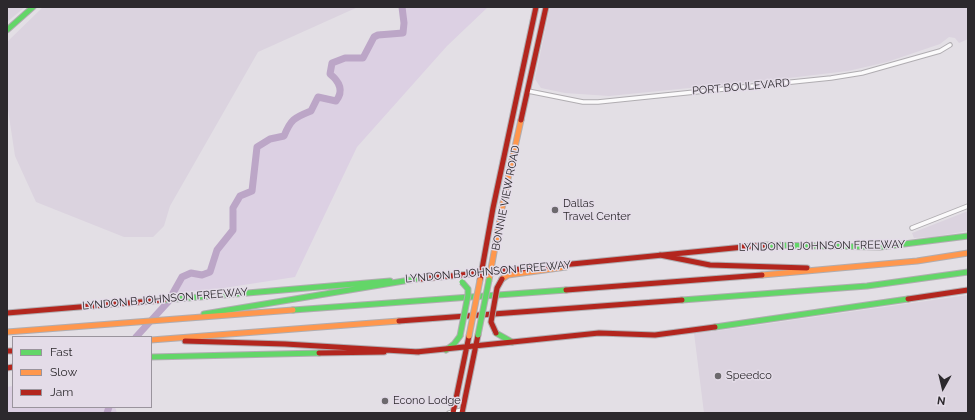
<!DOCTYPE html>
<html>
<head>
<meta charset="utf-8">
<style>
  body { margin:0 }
  #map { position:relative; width:975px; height:420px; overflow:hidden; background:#e3dfe5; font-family:Raleway,sans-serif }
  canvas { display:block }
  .frame { position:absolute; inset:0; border:8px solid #2c292d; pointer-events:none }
  .legend { position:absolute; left:12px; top:336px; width:140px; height:72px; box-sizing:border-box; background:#e4dce8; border:1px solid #9a949d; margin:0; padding:5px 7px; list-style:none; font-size:12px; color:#2c292d }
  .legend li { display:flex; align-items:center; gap:8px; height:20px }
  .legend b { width:20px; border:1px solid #9a949d }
  .north { position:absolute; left:923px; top:368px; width:40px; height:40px; -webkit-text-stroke:3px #e4dce8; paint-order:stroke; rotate:188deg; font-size:11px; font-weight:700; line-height:16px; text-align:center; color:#2c292d }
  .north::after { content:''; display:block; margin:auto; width:14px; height:18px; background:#2c292d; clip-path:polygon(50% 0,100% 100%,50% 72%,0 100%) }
</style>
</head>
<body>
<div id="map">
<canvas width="975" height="420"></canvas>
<div class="frame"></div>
<ul class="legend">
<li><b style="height:5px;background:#63d668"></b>Fast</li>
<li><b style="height:5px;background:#ff974d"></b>Slow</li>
<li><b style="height:5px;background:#b3261e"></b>Jam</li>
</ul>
<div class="north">N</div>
</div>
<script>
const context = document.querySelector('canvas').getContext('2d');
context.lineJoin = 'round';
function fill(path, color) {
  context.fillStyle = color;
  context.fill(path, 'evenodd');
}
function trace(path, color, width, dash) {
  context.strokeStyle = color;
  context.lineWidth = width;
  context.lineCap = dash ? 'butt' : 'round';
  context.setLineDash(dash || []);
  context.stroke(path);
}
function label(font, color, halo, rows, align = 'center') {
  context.font = font + ' Raleway,sans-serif';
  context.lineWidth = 3;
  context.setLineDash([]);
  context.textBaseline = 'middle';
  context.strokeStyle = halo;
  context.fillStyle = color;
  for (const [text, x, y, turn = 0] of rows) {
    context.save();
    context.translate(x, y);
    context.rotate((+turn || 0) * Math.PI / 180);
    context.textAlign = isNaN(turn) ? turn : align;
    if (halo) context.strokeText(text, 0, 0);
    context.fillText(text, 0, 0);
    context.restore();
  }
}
fill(new Path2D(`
  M7 7H25L7 22Z
  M43 7H358L258 52 170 206 164 226 153 237H124L36 202 15 156 7 103V42Z
  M550 7H968V39L959 43 955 38 949 37 940 44 887 62 848 71 780 79 609 96 565 93 541 88 535 79Z
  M968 211V231L932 237 914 238 912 233Z
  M968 295V413H704L694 333 724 330Z`), '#dbd3df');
fill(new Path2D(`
  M403 7H488L447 46 357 147 295 277 211 290 173 293 185 273 193 270 198 272 209 270 216 264 221 246 235 229V214L243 193 254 189C262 162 245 138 285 137L293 120 313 112 320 97 326 95 336 100 341 98 344 91 339 78 334 74V63L345 57H365L379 36 380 31 395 33 407 28Z
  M13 386V407H115L117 413H7V387Z`), '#dcd0e3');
trace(new Path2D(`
  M136 337 168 302 182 277 191 273 202 275 210 272 217 250 233 230V208L240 196 252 191 257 147 270 139 284 136C291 119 294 118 311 111L318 97 336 101C344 91 340 82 330 74L332 63 345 58H363L374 37 378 35 403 33 404 23 402 7
  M107 413 109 407`), '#bca6c7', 7);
const street = new Path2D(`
  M528 91 583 102H598L831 78 862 73 940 51 950 45
  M912 228 968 206
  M449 413 462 410`);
const fast = new Path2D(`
  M7 30 33 7
  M764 245 880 247 968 236
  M164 300 390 281
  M682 300 867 286 968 272
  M293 310 566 290
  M204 314 422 278
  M715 327 908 299
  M496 333 512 342
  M446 350 454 344 460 336
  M151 357 319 353`);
const slow = new Path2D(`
  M762 275 917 261 968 253
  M502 279 508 275 566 267
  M489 280 505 192 521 120
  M7 332 293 310
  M151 340 399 321`);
const jam = new Path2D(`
  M521 120 546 7
  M660 255 710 265 807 268
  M420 279 764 245
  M480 280 493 208 536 7
  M566 290 762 275
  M908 299 968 290
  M7 313 164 300
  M399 321 682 300
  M185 341 285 344 419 352
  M7 351H13
  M416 352 599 333 655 335 715 327
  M319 353 384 352
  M7 368 13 367
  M453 413 469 336
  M462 413 478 335`);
trace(street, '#b0adb1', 5.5);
trace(fast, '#b0adb1', 7);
trace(slow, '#b0adb1', 7);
trace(jam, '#b0adb1', 7);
trace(street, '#fbfafb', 3.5);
trace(fast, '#63d668', 5);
trace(slow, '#ff974d', 5);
trace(jam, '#b3261e', 5);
const fastBridge = new Path2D(`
  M478 335 489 280
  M460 336 468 295V289L462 282`);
const slowBridge = new Path2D(`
  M469 336 480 280`);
const jamBridge = new Path2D(`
  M496 333 491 322 497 288 502 279`);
trace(fastBridge, '#b0adb1', 7, []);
trace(slowBridge, '#b0adb1', 7, []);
trace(jamBridge, '#b0adb1', 7, []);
trace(fastBridge, '#63d668', 5);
trace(slowBridge, '#ff974d', 5);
trace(jamBridge, '#b3261e', 5);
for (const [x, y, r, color] of [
  [555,210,4,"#6c696d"],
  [718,376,4,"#6c696d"],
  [385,401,4,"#6c696d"]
]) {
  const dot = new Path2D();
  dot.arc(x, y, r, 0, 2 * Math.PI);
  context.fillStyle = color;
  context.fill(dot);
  trace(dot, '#e4dce8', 1.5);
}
label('11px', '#2c292d', '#e4dce8', [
  ["PORT BOULEVARD",741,87,-5],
  ["BONNIE VIEW ROAD",506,198,-79],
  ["LYNDON B JOHNSON FREEWAY",822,246,-1],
  ["LYNDON B JOHNSON FREEWAY",488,272,-5],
  ["LYNDON B JOHNSON FREEWAY",165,299,-5]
]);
label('11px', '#2c292d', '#e4dce8', [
  ["Dallas",563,204],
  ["Travel Center",563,217],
  ["Speedco",726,376],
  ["Econo Lodge",393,401]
], 'left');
</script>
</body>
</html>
